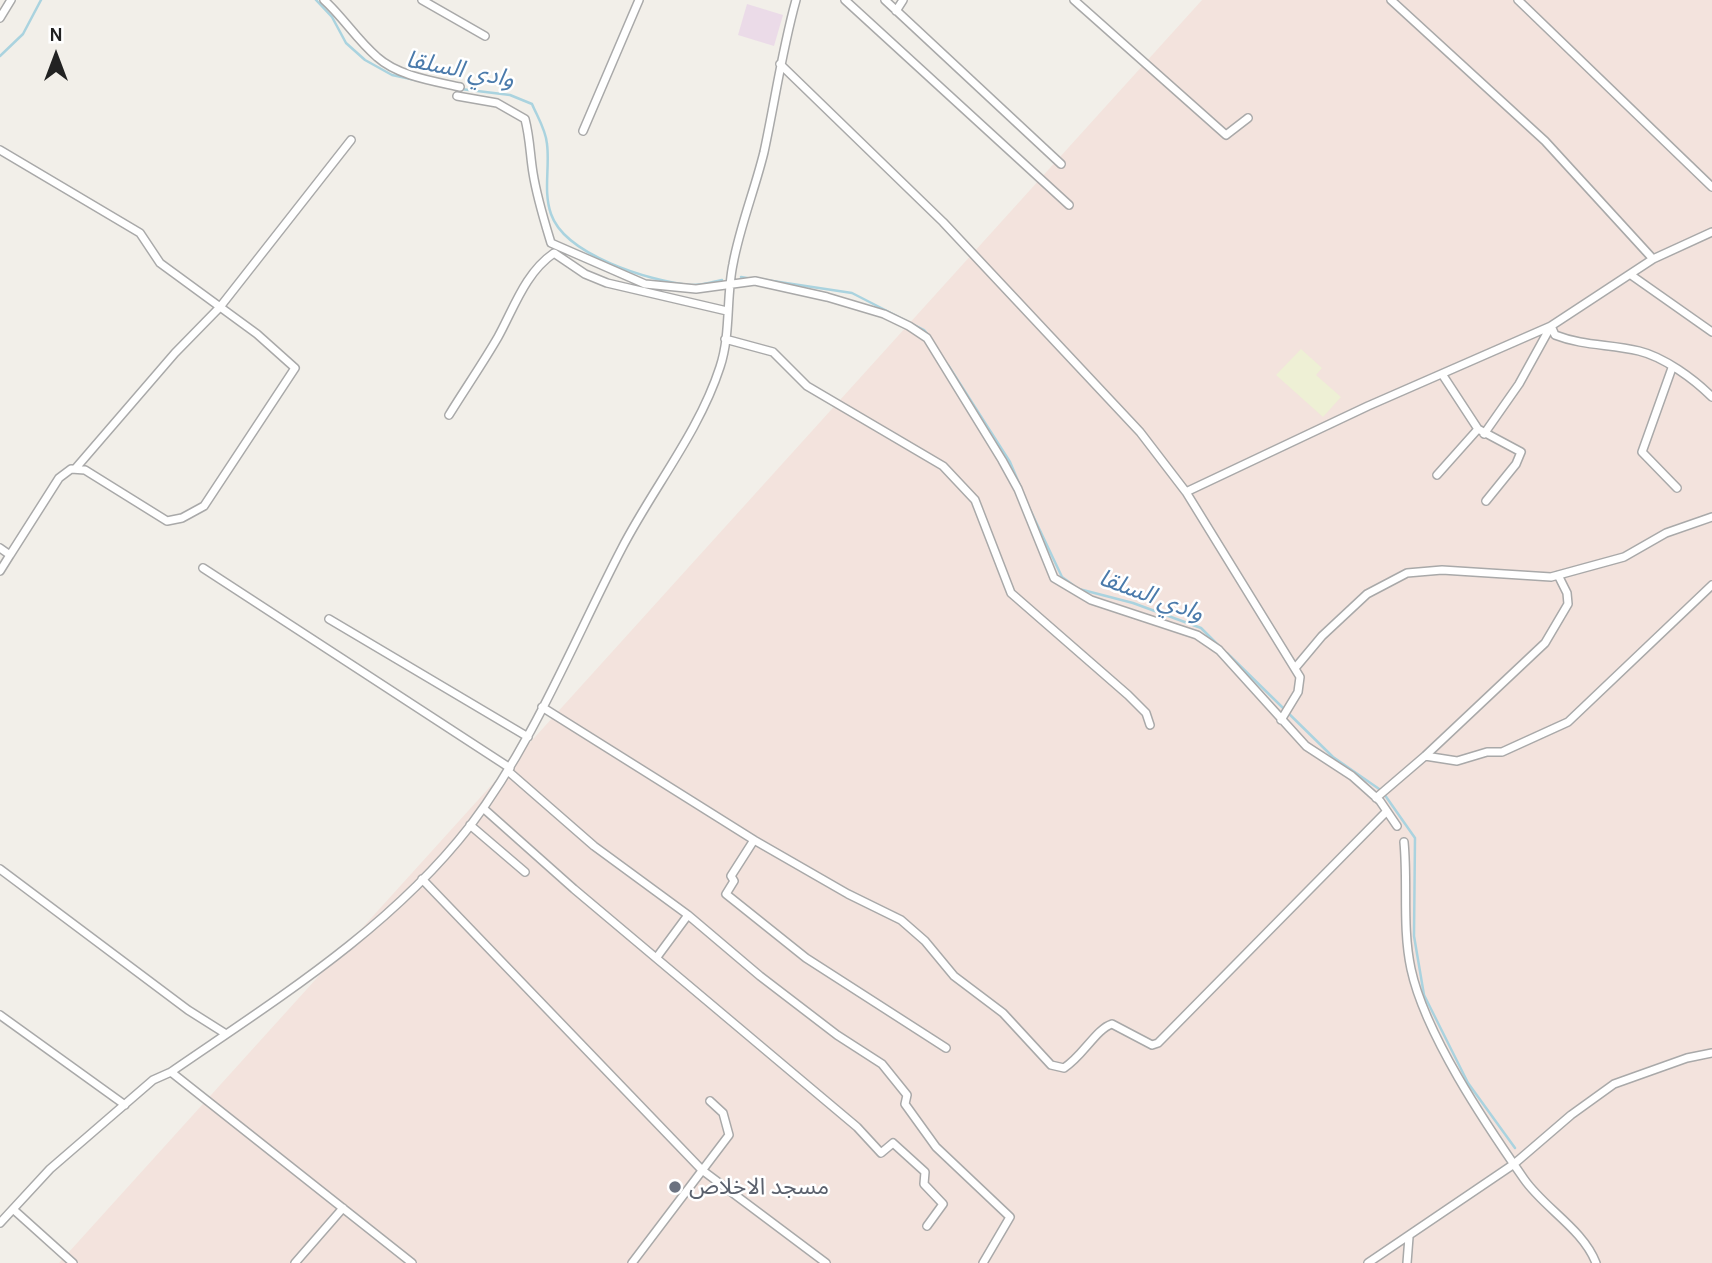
<!DOCTYPE html>
<html>
<head>
<meta charset="utf-8">
<style>
  body { margin:0 }
  #map { position:relative; width:1712px; height:1263px; overflow:hidden; background:#f2efe9; font-family:Karla,sans-serif }
  canvas { display:block }
  .north { position:absolute; left:21px; top:21px; width:70px; height:70px; -webkit-text-stroke:5px #fff; paint-order:stroke; rotate:0deg; font-size:19px; font-weight:700; line-height:28px; text-align:center; color:#222 }
  .north::after { content:''; display:block; margin:auto; width:24px; height:32px; background:#222; clip-path:polygon(50% 0,100% 100%,50% 72%,0 100%) }
</style>
</head>
<body>
<div id="map">
<canvas width="1712" height="1263"></canvas>
<div class="north">N</div>
</div>
<script>
const context = document.querySelector('canvas').getContext('2d');
context.lineJoin = 'round';
function fill(path, color) {
  context.fillStyle = color;
  context.fill(path, 'evenodd');
}
function trace(path, color, width, dash) {
  context.strokeStyle = color;
  context.lineWidth = width;
  context.lineCap = dash ? 'butt' : 'round';
  context.setLineDash(dash || []);
  context.stroke(path);
}
function label(font, color, halo, rows, align = 'center') {
  context.font = font + ' Karla,"Noto Sans Arabic",sans-serif';
  context.lineWidth = 5;
  context.setLineDash([]);
  context.textBaseline = 'middle';
  context.strokeStyle = halo;
  context.fillStyle = color;
  for (const [text, x, y, turn = 0] of rows) {
    context.save();
    context.translate(x, y);
    context.rotate((+turn || 0) * Math.PI / 180);
    context.textAlign = isNaN(turn) ? turn : align;
    if (halo) context.strokeText(text, 0, 0);
    context.fillText(text, 0, 0);
    context.restore();
  }
}
fill(new Path2D(`
  M747 4 783 15 774 46 738 35Z`), '#ebdbe8');
fill(new Path2D(`
  M1202 0H1712V1263H59Z`), '#f3e3dd');
fill(new Path2D(`
  M1301 349 1322 368 1316 375 1341 397 1323 417 1276 375Z`), '#eef0d5');
trace(new Path2D(`
  M316 0 332 17 346 43 365 60 392 75 420 81
  M0 56 23 34 41 0
  M461 89 510 95 532 104C537 116 546 130 547 144 550 167 543 191 551 214 565 255 649 281 690 285 700 286 712 282 722 280
  M741 277 753 279
  M766 280 852 293 924 330 929 336
  M948 365 1010 462 1021 488
  M1026 501 1062 577 1073 585
  M1079 589 1133 603 1201 628 1219 646
  M1227 653 1333 757 1382 791 1415 838 1414 936 1424 995 1468 1083 1515 1148`), '#aad3df', 2.5);
const minor = new Path2D(`
  M324 0C343 17 357 40 377 57 398 76 433 81 460 87
  M422 0 485 36
  M845 0 1069 205
  M885 0 1061 164
  M1074 0 1226 135 1248 118
  M1391 0 1545 141 1653 259
  M1518 0 1712 187
  M896 11 903 0
  M0 18 11 0
  M780 64 943 222 1140 432 1186 492 1300 677 1298 692 1281 720
  M457 96 497 103 525 119C530 138 530 155 533 173 537 198 544 220 551 243L645 284 696 289 755 281 827 297 884 314 909 326 927 338 1002 460 1018 489 1054 578 1091 600 1197 635 1219 650 1306 746 1352 776 1380 801 1397 826
  M583 131 639 0
  M0 150 140 233 160 263 257 334 295 368 204 506 182 518 167 521 85 470 71 469 59 478 10 555 0 548
  M1631 275 1712 332
  M1551 326 1555 335C1583 346 1610 344 1639 351 1664 357 1694 379 1712 397
  M725 339 773 352 807 386 943 466 975 500 1011 593 1128 695 1146 713 1150 725
  M1672 368 1642 452 1677 488
  M1442 374 1478 429 1521 452 1516 464 1486 501
  M449 415C465 389 483 363 498 337 514 308 525 273 554 253L585 274 607 283 727 311
  M1484 434 1519 384 1551 326
  M75 469 175 353 220 307 351 140
  M1437 475 1478 429
  M1186 492 1368 406 1551 326 1653 259 1712 232
  M203 568 510 768
  M0 571 10 555
  M329 619 528 737
  M1296 667 1322 636 1367 594 1407 573 1442 570 1551 577 1624 557 1666 533 1712 517
  M542 707 754 840 848 894 901 920 925 941 954 976 1003 1013 1051 1065 1064 1068C1083 1056 1096 1029 1112 1024L1152 1045 1158 1043 1386 812
  M1425 756 1457 761 1487 752H1502L1568 722 1712 585
  M508 771 594 846 688 915 760 976 837 1035 882 1064 907 1095 905 1104 936 1147 1010 1217 983 1263
  M1376 798 1425 756 1545 643 1568 604 1567 593 1558 575
  M483 808 574 889 857 1127 881 1153 893 1143 925 1172 924 1184 943 1204 927 1226
  M470 825 525 872
  M754 840 731 876 734 881 726 894 806 958 946 1048
  M1404 842C1408 884 1402 927 1411 969 1425 1034 1485 1123 1524 1179 1544 1208 1583 1229 1596 1263
  M0 869 188 1010 226 1034
  M422 879 702 1170 826 1263
  M657 957 688 915
  M0 1015 125 1105
  M171 1072 412 1263
  M14 1210 73 1263
  M0 1223 50 1169 153 1080 171 1072C277 999 390 929 470 826 534 742 573 642 622 548 653 488 699 432 720 367 731 334 726 297 733 264 740 226 755 189 764 152 775 101 782 50 796 0
  M295 1263 343 1208
  M632 1263 729 1135 723 1113 710 1101
  M1368 1263 1514 1164 1571 1115 1614 1084 1687 1058 1712 1053
  M1407 1263 1409 1237`);
trace(minor, '#a9a9a9', 10);
trace(minor, '#fff', 7);
for (const [x, y, r, color] of [
  [675,1187,7,"#6b7280"]
]) {
  const dot = new Path2D();
  dot.arc(x, y, r, 0, 2 * Math.PI);
  context.fillStyle = color;
  context.fill(dot);
  trace(dot, '#fff', 2.5);
}
label('23px', '#5b616d', '#fff', [
  ["مسجد الاخلاص",689,1187]
], 'left');
label('italic 24px', '#4a7aab', '#fff', [
  ["وادي السلقا",460,70,11],
  ["وادي السلقا",1151,596,20]
]);
</script>
</body>
</html>
